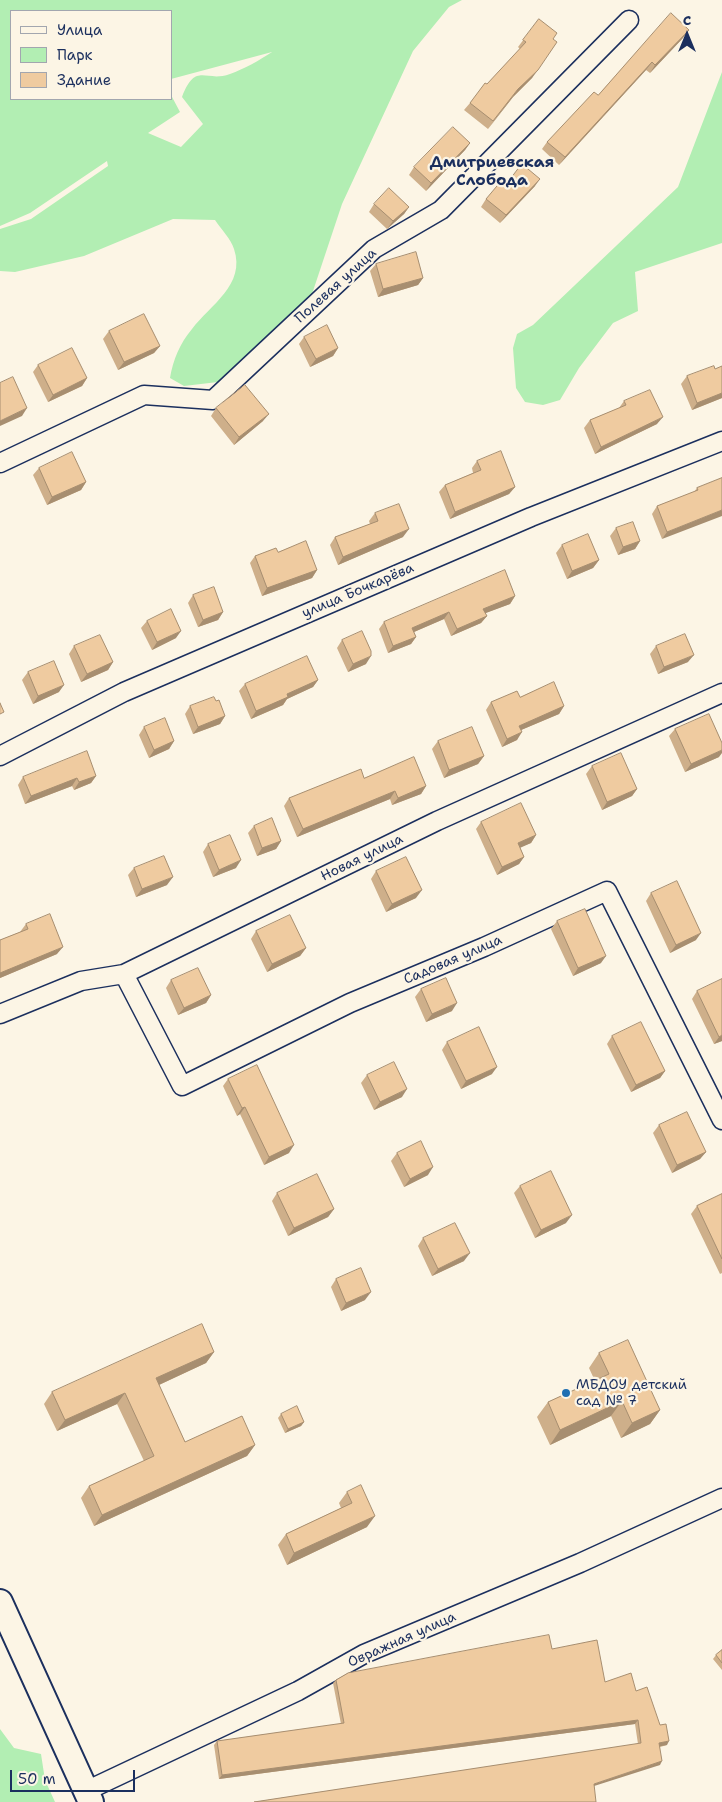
<!DOCTYPE html>
<html>
<head>
<meta charset="utf-8">
<style>
  body { margin:0 }
  #map { position:relative; width:722px; height:1802px; overflow:hidden; background:#fcf5e5; font-family:"Shantell Sans",sans-serif }
  canvas { display:block }
  .legend { position:absolute; left:10px; top:10px; width:162px; height:90px; box-sizing:border-box; background:#fcf5e5; border:1px solid #a2a6af; margin:0; padding:6px 9px; list-style:none; font-size:15px; color:#1b2f5e }
  .legend li { display:flex; align-items:center; gap:10px; height:25px }
  .legend b { width:25px; border:1px solid #a2a6af }
  .north { position:absolute; left:662px; top:10px; width:50px; height:50px; -webkit-text-stroke:4px #fcf5e5; paint-order:stroke; rotate:0deg; font-size:14px; font-weight:700; line-height:20px; text-align:center; color:#1b2f5e }
  .north::after { content:''; display:block; margin:auto; width:18px; height:22px; background:#1b2f5e; clip-path:polygon(50% 0,100% 100%,50% 72%,0 100%) }
  .scale { position:absolute; left:10px; top:1770px; width:125px; height:22px; box-sizing:border-box; border:2px solid #1b2f5e; border-top:0; padding-left:6px; font-size:15px; line-height:18px; white-space:nowrap; color:#1b2f5e; -webkit-text-stroke:4px #fcf5e5; paint-order:stroke }
</style>
</head>
<body>
<div id="map">
<canvas width="722" height="1802"></canvas>
<ul class="legend">
<li><b style="height:6px;background:#fcf5e5"></b>Улица</li>
<li><b style="height:14px;background:#b2eeb3"></b>Парк</li>
<li><b style="height:14px;background:#efcba0"></b>Здание</li>
</ul>
<div class="north">С</div>
<div class="scale">50 m</div>
</div>
<script>
const context = document.querySelector('canvas').getContext('2d');
context.lineJoin = 'round';
function fill(path, color) {
  context.fillStyle = color;
  context.fill(path, 'evenodd');
}
function trace(path, color, width, dash) {
  context.strokeStyle = color;
  context.lineWidth = width;
  context.lineCap = dash ? 'butt' : 'round';
  context.setLineDash(dash || []);
  context.stroke(path);
}
function label(font, color, halo, rows, align = 'center') {
  context.font = font + ' "Shantell Sans",sans-serif';
  context.lineWidth = 4.5;
  context.setLineDash([]);
  context.textBaseline = 'middle';
  context.strokeStyle = halo;
  context.fillStyle = color;
  for (const [text, x, y, turn = 0] of rows) {
    context.save();
    context.translate(x, y);
    context.rotate((+turn || 0) * Math.PI / 180);
    context.textAlign = isNaN(turn) ? turn : align;
    if (halo) context.strokeText(text, 0, 0);
    context.fillText(text, 0, 0);
    context.restore();
  }
}
fill(new Path2D(`
  M0 0H462L449 7 413 51 342 204 311 297 234 373 218 382 184 386 170 378C173 360 180 343 192 329 210 305 246 285 234 249 231 239 221 229 215 220L173 219 84 256 15 272 0 271V229L31 219 108 166 107 161 30 213 0 226ZM11 11H171V79L272 52C260 60 244 69 230 74 205 83 196 61 182 97L203 124 181 147 148 133 180 112 171 95V99H11Z
  M722 72V243L635 272 638 311 613 323 579 368 560 400 543 405 525 402 516 388 513 348 517 334 533 325 678 187Z
  M0 1729 14 1748 41 1754 45 1780 55 1802H0Z`), '#b2eeb3');
const minor = new Path2D(`
  M0 463 144 395 213 400 374 249 441 210 629 20
  M0 756 124 692 531 517 722 441
  M124 974 182 1086 350 1003 484 947 607 891 722 1120
  M0 1014 81 981 124 974 437 821 722 693
  M86 1791 298 1691 364 1654 580 1563 722 1498`);
const secondary = new Path2D(`
  M0 1602 91 1802`);
trace(minor, '#1b2f5e', 21);
trace(secondary, '#1b2f5e', 28);
trace(minor, '#fcf5e5', 18);
trace(secondary, '#fcf5e5', 24);
fill(new Path2D(`
  M539 19 553 39 532 78 513 97 488 129 464 110 470 103 520 49 518 47Z
  M683 38 650 73 646 70 559 165 542 149 547 142 598 95Z
  M470 143 465 150 426 191 409 175 414 167Z
  M506 184 535 186 500 223 481 207 486 199Z
  M374 204 409 207 404 214 387 229 369 212Z
  M376 264 423 278 418 285 378 297 370 271Z
  M109 331 160 346 154 353 118 370 103 339Z
  M304 337 338 348 333 356 310 367 299 344Z
  M38 365 87 378 82 386 48 402 33 372Z
  M715 369 722 398 692 410 681 384 687 376Z
  M624 401 657 424 595 454 584 428 590 420 619 408Z
  M216 408 263 421 234 445 211 416Z
  M477 461 515 487 509 494 450 519 439 492 445 485 473 473 472 468Z
  M39 468 86 482 81 490 47 505 33 475Z
  M722 478 662 539 652 514 657 506 694 492 697 488Z
  M375 513 403 537 338 565 330 545 335 537 370 524 369 521Z
  M616 528 640 541 635 549 618 555 610 536Z
  M562 545 599 560 593 568 567 579 556 553Z
  M278 552 317 570 312 578 262 596 250 563 255 556Z
  M193 595 223 612 218 620 198 627 188 603Z
  M515 596 510 604 485 613 487 616 481 623 451 636 444 619 414 632 416 637 411 644 388 653 379 629 384 622Z
  M147 621 176 638 152 650 141 628Z
  M342 640 366 664 348 672 337 648Z
  M74 646 113 662 108 670 81 682 69 654Z
  M656 646 688 662 658 674 650 654Z
  M28 672 59 692 33 704 22 680Z
  M318 680 313 687 287 699 283 705 251 719 239 691 245 684Z
  M520 697 564 706 559 714 521 730 517 740 502 747 486 710 491 702Z
  M216 701 225 716 220 724 193 734 185 714 190 706Z
  M144 727 174 741 169 749 149 758 139 735Z
  M675 729 719 757 685 772 669 736Z
  M438 741 484 756 478 764 444 778 432 749Z
  M592 766 637 789 632 796 602 810 586 774Z
  M96 776 91 783 74 790 72 786 25 804 18 785 23 777Z
  M364 778 426 786 421 794 392 805 390 799 297 837 284 806 289 798Z
  M481 822 536 835 531 843 520 847 524 857 519 864 497 875 476 829Z
  M254 826 281 841 276 849 257 856 248 833Z
  M208 844 236 868 213 877 203 852Z
  M134 868 167 885 136 897 128 875Z
  M376 871 416 898 386 912 371 879Z
  M651 893 696 940 670 953 646 901Z
  M557 921 601 963 573 976 551 929Z
  M26 924 57 954 0 978V940L20 932Z
  M256 931 306 948 300 956 267 972 251 939Z
  M171 980 211 995 206 1003 178 1015 166 988Z
  M421 989 452 1011 426 1022 415 997Z
  M697 991 722 1041 714 1044 692 999Z
  M612 1036 665 1071 660 1078 631 1092 607 1044Z
  M447 1042 492 1074 461 1089 442 1050Z
  M367 1075 402 1097 374 1110 361 1083Z
  M228 1079 289 1153 264 1165 240 1114 237 1116 223 1086Z
  M659 1125 706 1152 700 1159 672 1173 653 1133Z
  M397 1153 428 1175 404 1187 391 1161Z
  M520 1186 566 1223 535 1238 514 1193Z
  M277 1193 334 1209 328 1217 288 1236 272 1201Z
  M722 1194V1273L720 1274 691 1214 697 1206Z
  M423 1238 464 1261 432 1276 418 1246Z
  M336 1279 365 1300 341 1311 331 1287Z
  M214 1352 206 1363 159 1385 185 1442 255 1445 247 1456 94 1526 81 1498 89 1486 144 1461 117 1404 57 1431 44 1404 52 1392Z
  M599 1353 660 1410 650 1424 621 1438 611 1416 550 1445 537 1417 548 1402 595 1381 589 1368Z
  M281 1414 304 1422 301 1426 285 1433 278 1418Z
  M347 1492 367 1527 287 1565 278 1545 286 1534 341 1508 339 1503Z
  M552 1649 605 1682 636 1691 667 1745 660 1747V1765L254 1802 638 1744 635 1724 219 1779 214 1745 217 1741 341 1724 333 1683 336 1680Z
  M722 1650V1670L713 1659 716 1655Z`), '#ceaf8a');
fill(new Path2D(`
  M689 30 683 38 650 73 655 65Z
  M652 62 646 70 559 165 565 157Z
  M538 70 532 78 513 97 488 129 518 89Z
  M470 143 465 150 426 191 431 183Z
  M540 179 535 186 500 223 506 215Z
  M409 207 404 214 387 229 393 221Z
  M423 278 418 285 378 297 383 289Z
  M160 346 154 353 118 370 124 362Z
  M338 348 333 356 310 367 316 359Z
  M87 378 82 386 48 402 53 395Z
  M722 393V398L692 410 697 403Z
  M27 408 22 416 0 426V421Z
  M269 414 263 421 234 445 239 437Z
  M663 417 657 424 595 454 601 447Z
  M86 482 81 490 47 505 52 497Z
  M515 487 509 494 450 519 455 512Z
  M722 510V516L662 539 667 532Z
  M409 529 403 537 338 565 343 557Z
  M640 541 635 549 618 555 623 547Z
  M599 560 593 568 567 579 572 571Z
  M317 570 312 578 262 596 267 588Z
  M515 596 510 604 478 616 483 609Z
  M223 612 218 620 198 627 203 620Z
  M449 612 444 619 407 635 412 628Z
  M487 616 481 623 451 636 457 629Z
  M181 631 176 638 152 650 157 642Z
  M416 637 411 644 388 653 393 646Z
  M694 655 688 662 658 674 664 667Z
  M371 656 366 664 348 672 353 664Z
  M113 662 108 670 81 682 87 674Z
  M318 680 313 687 287 699 283 705 251 719 256 711 287 694Z
  M64 685 59 692 33 704 38 696Z
  M564 706 559 714 514 733 519 726Z
  M225 716 220 724 193 734 198 727Z
  M522 732 517 740 502 747 507 739Z
  M174 741 169 749 149 758 154 750Z
  M722 750V753L719 757 685 772 691 764Z
  M484 756 478 764 444 778 449 770Z
  M96 776 91 783 74 790 79 782Z
  M77 778 72 786 25 804 31 796Z
  M426 786 421 794 392 805 398 798Z
  M637 789 632 796 602 810 607 802Z
  M395 791 390 799 297 837 303 829Z
  M536 835 531 843 513 851 518 843Z
  M281 841 276 849 257 856 262 848Z
  M524 857 519 864 497 875 502 867Z
  M241 860 236 868 213 877 219 870Z
  M173 877 167 885 136 897 142 889Z
  M422 890 416 898 386 912 392 904Z
  M701 933 696 940 670 953 676 945Z
  M63 947 57 954 0 978V973Z
  M306 948 300 956 267 972 272 964Z
  M606 956 601 963 573 976 578 968Z
  M211 995 206 1003 178 1015 184 1008Z
  M457 1003 452 1011 426 1022 432 1014Z
  M722 1035V1041L714 1044 719 1037Z
  M497 1067 492 1074 461 1089 466 1081Z
  M665 1071 660 1078 631 1092 636 1085Z
  M407 1089 402 1097 374 1110 380 1102Z
  M245 1107 240 1114 237 1116 242 1108Z
  M294 1145 289 1153 264 1165 269 1157Z
  M706 1152 700 1159 672 1173 677 1165Z
  M433 1167 428 1175 404 1187 410 1179Z
  M334 1209 328 1217 288 1236 294 1228Z
  M572 1215 566 1223 535 1238 541 1230Z
  M470 1253 464 1261 432 1276 438 1269Z
  M371 1292 365 1300 341 1311 346 1303Z
  M214 1352 206 1363 148 1390 156 1378Z
  M125 1393 117 1404 57 1431 65 1420Z
  M622 1401 611 1416 550 1445 560 1430Z
  M660 1410 650 1424 621 1438 632 1423Z
  M304 1422 301 1426 285 1433 288 1429Z
  M255 1445 247 1456 94 1526 102 1515Z
  M375 1516 367 1527 287 1565 294 1553Z
  M638 1720 635 1724 219 1779 222 1775Z
  M669 1741 667 1745 656 1747 659 1743Z
  M662 1761 660 1765 591 1787 594 1784Z`), '#a78e70');
const building = new Path2D(`
  M671 13 689 30 655 65 652 62 565 157 547 142 594 92 598 95Z
  M539 19 557 33 553 39 557 42 538 70 518 89 493 121 470 103 485 83 487 84 526 42 523 40Z
  M453 127 470 143 431 183 414 167Z
  M522 164 540 179 506 215 486 199 502 180 506 184Z
  M389 188 409 207 393 221 374 204Z
  M416 252 423 278 383 289 376 264Z
  M144 314 160 346 124 362 109 331Z
  M327 325 338 348 316 359 304 337Z
  M72 348 87 378 53 395 38 365Z
  M714 366 715 369 722 366V393L697 403 687 376Z
  M13 377 27 408 0 421V383Z
  M245 385 269 414 239 437 216 408Z
  M650 390 663 417 601 447 590 420 626 405 624 401Z
  M501 451 515 487 455 512 445 485 481 470 477 461Z
  M72 452 86 482 52 497 39 468Z
  M722 478V510L667 532 657 506 698 490 697 488Z
  M399 504 409 529 343 557 335 537 378 521 375 513Z
  M633 522 640 541 623 547 616 528Z
  M588 534 599 560 572 571 562 545Z
  M306 541 317 570 267 588 255 556 276 548 278 552Z
  M505 570 515 596 483 609 487 616 457 629 449 612 412 628 416 637 393 646 384 622Z
  M214 587 223 612 203 620 193 595Z
  M171 609 181 631 157 642 147 621Z
  M362 631 371 651V656L353 664 342 640Z
  M685 634 694 655 664 667 656 646Z
  M100 635 113 662 87 674 74 646Z
  M307 656 318 680 287 694 288 697 256 711 245 684Z
  M54 661 64 685 38 696 28 672Z
  M554 682 564 706 519 726 522 732 507 739 491 702 517 691 520 697Z
  M214 697 216 701 219 700 225 716 198 727 190 706Z
  M0 703 4 712 0 714Z
  M709 714 722 743V750L691 764 675 729Z
  M165 718 174 741 154 750 144 727Z
  M472 727 484 756 449 770 438 741Z
  M87 751 96 776 79 782 77 778 31 796 23 777Z
  M621 753 637 789 607 802 592 766Z
  M414 757 426 786 398 798 395 791 303 829 289 798 361 769 364 778Z
  M521 803 536 835 518 843 524 857 502 867 481 822Z
  M272 818 281 841 262 848 254 826Z
  M230 835 241 860 219 870 208 844Z
  M164 856 173 877 142 889 134 868Z
  M406 857 422 890 392 904 376 871Z
  M677 881 701 933 676 945 651 893Z
  M585 909 606 956 578 968 557 921Z
  M50 914 63 947 0 973V940L28 929 26 924Z
  M290 915 306 948 272 964 256 931Z
  M198 968 211 995 184 1008 171 980Z
  M446 978 457 1003 432 1014 421 989Z
  M722 979V1035L719 1037 697 991Z
  M641 1022 665 1071 636 1085 612 1036Z
  M479 1027 497 1067 466 1081 447 1042Z
  M394 1062 407 1089 380 1102 367 1075Z
  M257 1065 294 1145 269 1157 245 1107 242 1108 228 1079Z
  M687 1112 706 1152 677 1165 659 1125Z
  M421 1141 433 1167 410 1179 397 1153Z
  M551 1171 572 1215 541 1230 520 1186Z
  M317 1174 334 1209 294 1228 277 1193Z
  M722 1194V1259L697 1206Z
  M455 1223 470 1253 438 1269 423 1238Z
  M361 1268 371 1292 346 1303 336 1279Z
  M202 1324 214 1352 156 1378 185 1442 242 1416 255 1445 102 1515 89 1486 154 1456 125 1393 65 1420 52 1392Z
  M628 1340 660 1410 632 1423 622 1401 560 1430 548 1402 609 1374 599 1353Z
  M297 1406 304 1422 288 1429 281 1414Z
  M361 1485 375 1516 294 1553 286 1534 352 1503 347 1492Z
  M549 1635 552 1649 597 1640 605 1682 631 1673 636 1691 647 1687 660 1725 666 1724 669 1741 659 1743 662 1761 594 1784 596 1802H254L641 1743 638 1720 222 1775 217 1741 344 1723 336 1680 348 1673Z
  M722 1650V1663L716 1655Z`);
fill(building, '#efcba0');
trace(building, '#a78e70', 1);
for (const [x, y, r, color] of [
  [566,1393,5,"#1f6fb2"]
]) {
  const dot = new Path2D();
  dot.arc(x, y, r, 0, 2 * Math.PI);
  context.fillStyle = color;
  context.fill(dot);
  trace(dot, '#fcf5e5', 2);
}
label('14px', '#1b2f5e', '#fcf5e5', [
  ["Полевая улица",336,286,-42],
  ["улица Бочкарёва",358,591,-23],
  ["Новая улица",362,858,-26],
  ["Садовая улица",453,960,-23],
  ["Овражная улица",402,1640,-24]
]);
label('14px', '#1b2f5e', '#fcf5e5', [
  ["МБДОУ детский",576,1385],
  ["сад № 7",576,1401]
], 'left');
label('bold 16px', '#1b2f5e', '#fcf5e5', [
  ["Дмитриевская",492,163],
  ["Слобода",492,181]
]);
</script>
</body>
</html>
